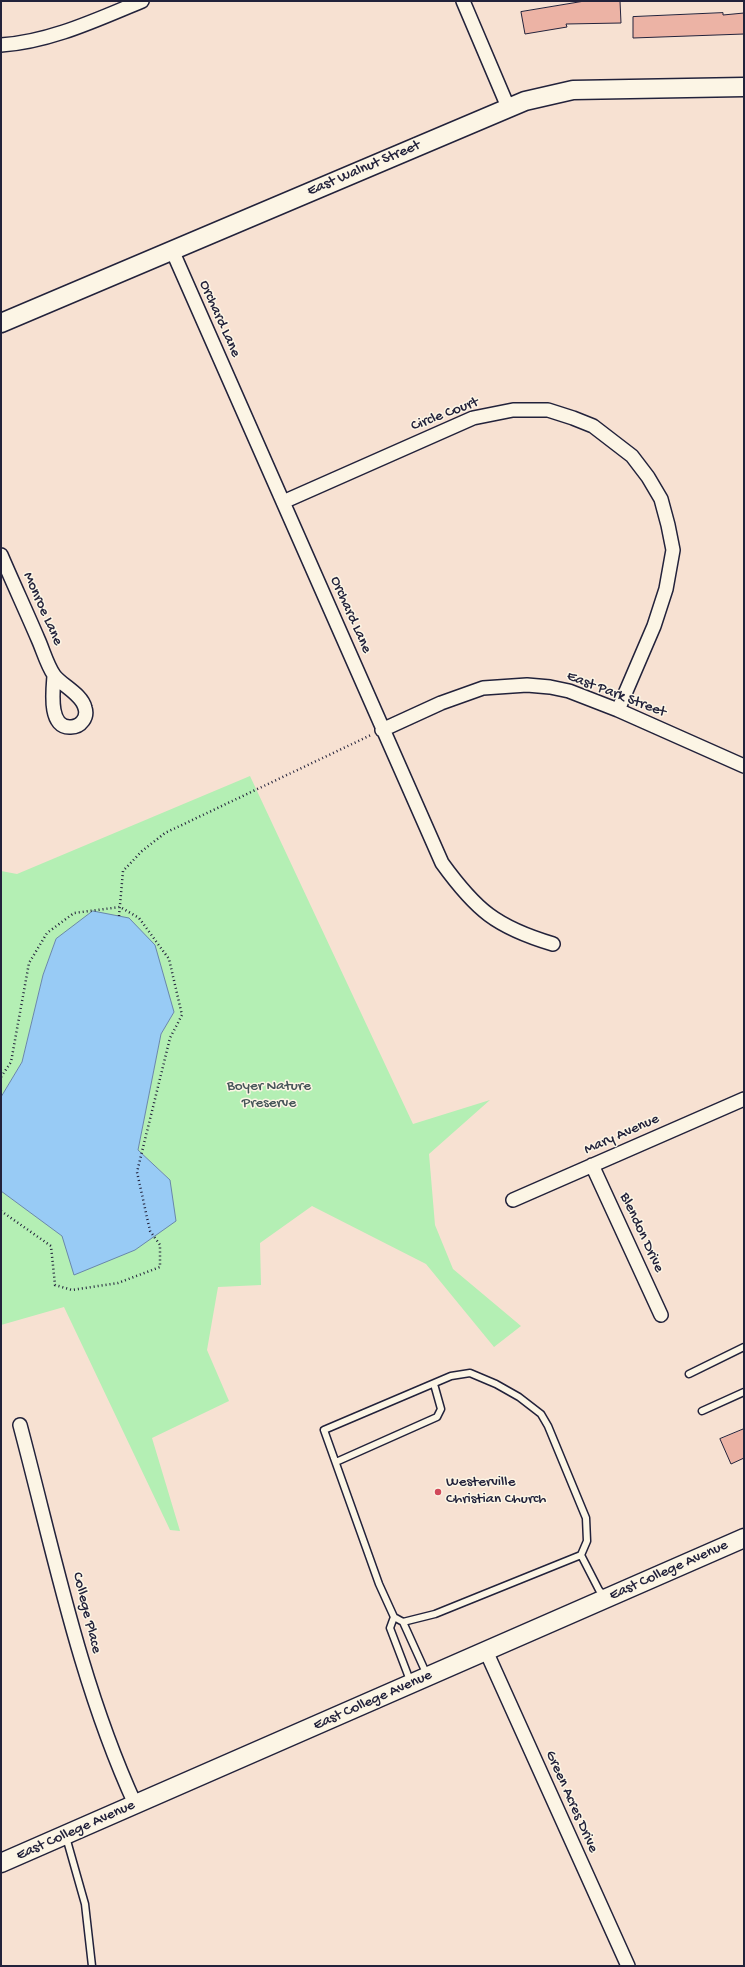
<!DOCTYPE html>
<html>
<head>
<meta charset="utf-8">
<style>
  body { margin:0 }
  #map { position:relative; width:745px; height:1967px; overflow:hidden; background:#f7e1d2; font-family:"Gochi Hand",sans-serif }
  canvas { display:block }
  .frame { position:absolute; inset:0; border:2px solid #22223b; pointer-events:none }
</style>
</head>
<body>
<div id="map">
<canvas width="745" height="1967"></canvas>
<div class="frame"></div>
</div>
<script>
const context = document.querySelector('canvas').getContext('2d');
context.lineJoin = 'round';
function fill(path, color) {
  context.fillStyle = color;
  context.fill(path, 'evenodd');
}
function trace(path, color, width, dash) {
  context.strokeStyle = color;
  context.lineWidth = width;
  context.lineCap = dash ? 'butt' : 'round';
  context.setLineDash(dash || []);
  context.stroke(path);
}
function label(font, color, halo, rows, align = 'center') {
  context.font = font + ' "Gochi Hand",sans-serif';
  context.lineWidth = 3;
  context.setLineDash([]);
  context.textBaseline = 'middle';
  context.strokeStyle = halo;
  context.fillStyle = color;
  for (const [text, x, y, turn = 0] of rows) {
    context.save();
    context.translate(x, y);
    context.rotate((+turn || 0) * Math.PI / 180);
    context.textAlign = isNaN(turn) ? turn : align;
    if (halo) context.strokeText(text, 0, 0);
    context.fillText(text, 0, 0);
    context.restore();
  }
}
fill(new Path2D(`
  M250 776 413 1124 490 1100 429 1154 435 1225 453 1269 521 1326 494 1347 426 1264 312 1206 260 1243 261 1285 218 1287 207 1350 229 1401 152 1438 180 1531 170 1530 64 1307 1 1325V1191L63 1236 170 1180 138 1150 161 1034 174 1012 56 939 43 975 22 1062 1 1097V871L17 874Z`), '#b4efb4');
const water = new Path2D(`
  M93 911 129 918 155 945 174 1012 161 1034 138 1150 170 1180 176 1221 135 1250 74 1275 62 1236 1 1191V1097L22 1062 43 975 56 939Z`);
fill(water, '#98cbf5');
trace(water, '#6987ab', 1);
const building = new Path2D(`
  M585 1H620L621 23 566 24 567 27 525 34 521 12Z
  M723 13V15L744 13V34L633 38V17Z
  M744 1429V1458L731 1464 720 1439Z`);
fill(building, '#ecb3a5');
trace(building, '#22223b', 1);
const lane = new Path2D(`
  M689 1374 744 1347
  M702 1411 744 1392
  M336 1462 437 1417 441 1409 434 1384
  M581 1555 599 1590 605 1597
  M394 1617 390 1628 411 1683
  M403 1622 435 1614 581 1555 587 1541 586 1518 548 1426 541 1414 519 1397 496 1384 470 1373 451 1376 324 1430 379 1584 394 1617 403 1622 427 1675
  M66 1837 85 1904 92 1966`);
const street = new Path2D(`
  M463 1 508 107
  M1 45C50 42 98 19 142 1
  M172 250 442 863C476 910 496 927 553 944
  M283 502 473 418 513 410H548L573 418 593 426 632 456 648 477 661 499 668 525 673 550 666 589 654 626 618 710
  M1 555C13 583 26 611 38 639 43 650 47 665 54 675 61 685 82 694 85 708 88 717 81 727 71 727 48 729 53 690 54 676
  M382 730 441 703 483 688 527 685 550 687 569 691 618 710 744 766
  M592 1165 661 1315
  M513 1200 744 1099
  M20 1425C54 1553 80 1684 135 1804
  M486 1651 628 1966`);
const secondary = new Path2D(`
  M1 323 525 101 573 90 744 87
  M1 1863 744 1538`);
trace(lane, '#22223b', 9);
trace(street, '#22223b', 16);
trace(secondary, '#22223b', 21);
trace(new Path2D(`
  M119 916 123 871 142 851 165 833 371 735
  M1 1077 11 1062 29 963 47 933 74 913 120 907 139 918 169 959 182 1015 170 1038 137 1172 150 1231 160 1245V1267L118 1283 72 1290 55 1285 51 1246 1 1211`), '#22223b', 2.5, [1, 3]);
trace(lane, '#fcf5e5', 6);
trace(street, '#fcf5e5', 13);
trace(secondary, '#fcf5e5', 18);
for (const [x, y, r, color] of [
  [438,1492,4,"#d1495b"]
]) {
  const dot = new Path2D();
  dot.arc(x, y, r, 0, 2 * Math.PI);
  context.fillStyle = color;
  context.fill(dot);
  trace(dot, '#fcf5e5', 1.5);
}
label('15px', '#22223b', '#fcf5e5', [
  ["East Walnut Street",364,169,-23],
  ["Orchard Lane",219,319,66],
  ["Circle Court",445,415,-21],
  ["Monroe Lane",42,609,66],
  ["Orchard Lane",350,615,66],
  ["East Park Street",616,695,21],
  ["Mary Avenue",622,1135,-24],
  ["Blendon Drive",641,1233,65],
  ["East College Avenue",669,1571,-24],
  ["College Place",86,1613,76],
  ["East College Avenue",373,1701,-24],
  ["Green Acres Drive",571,1802,66],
  ["East College Avenue",76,1831,-24]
]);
label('15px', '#465559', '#fcf5e5', [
  ["Boyer Nature",269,1087],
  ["Preserve",269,1104]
]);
label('15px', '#22223b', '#fcf5e5', [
  ["Westerville",446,1483],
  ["Christian Church",446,1500]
], 'left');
</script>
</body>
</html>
